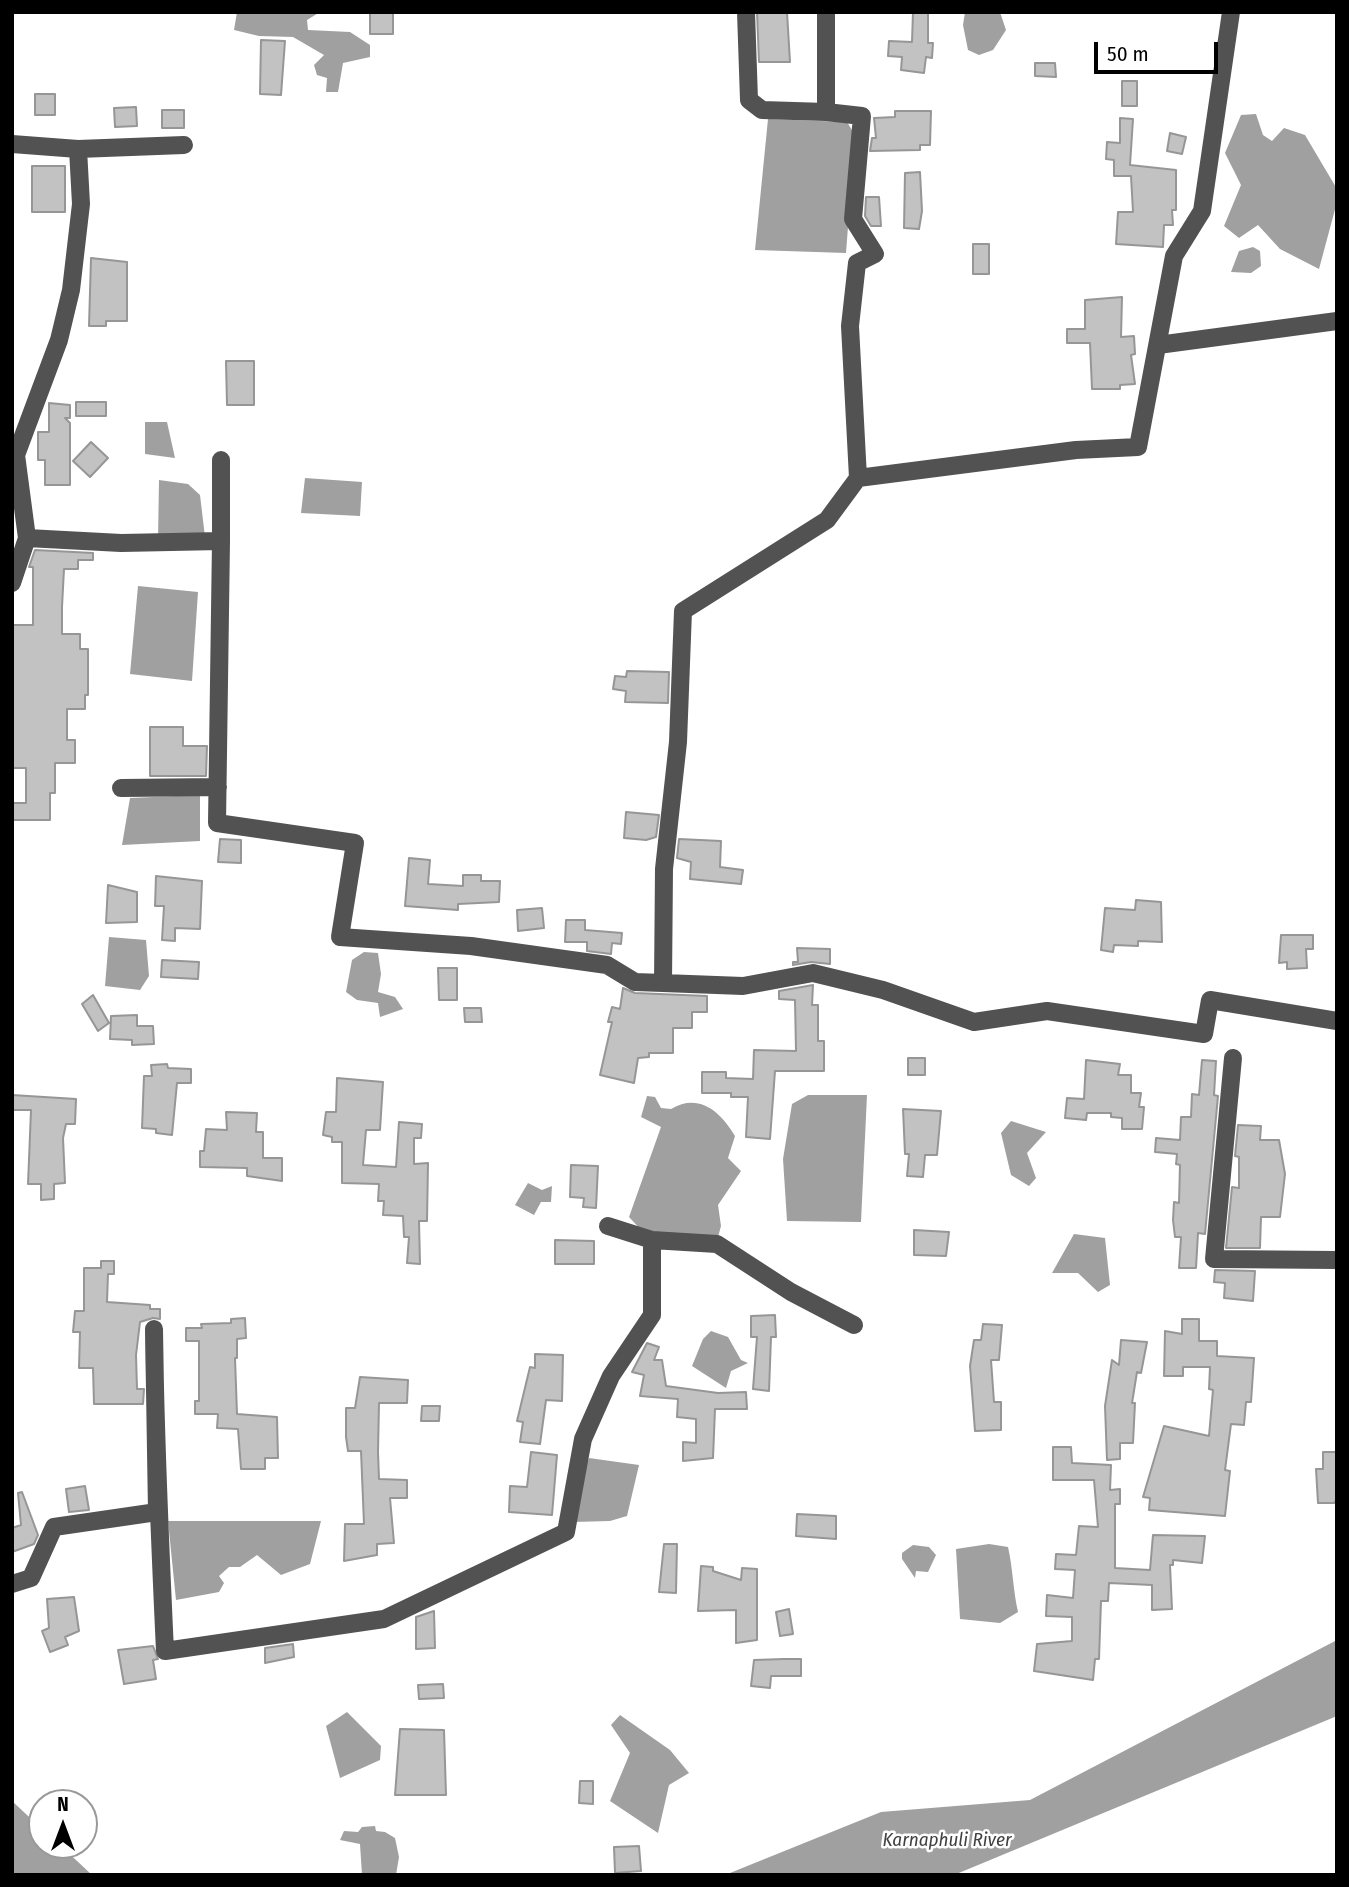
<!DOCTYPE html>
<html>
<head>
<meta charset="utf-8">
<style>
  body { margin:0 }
  #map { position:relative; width:1349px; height:1887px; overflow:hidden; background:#fff; font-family:"Fira Sans Condensed",sans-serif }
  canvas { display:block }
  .frame { position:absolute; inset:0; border:14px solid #000; pointer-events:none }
  .north { position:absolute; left:28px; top:1789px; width:70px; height:70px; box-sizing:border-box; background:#fff; border:2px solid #999; border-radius:50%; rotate:0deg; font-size:19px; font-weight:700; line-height:28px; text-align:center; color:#000 }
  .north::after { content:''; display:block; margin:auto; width:24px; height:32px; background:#000; clip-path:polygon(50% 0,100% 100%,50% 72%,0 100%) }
  .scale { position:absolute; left:1094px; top:42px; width:124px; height:32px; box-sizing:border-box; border:4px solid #000; border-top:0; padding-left:9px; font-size:21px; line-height:24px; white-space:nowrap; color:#000; -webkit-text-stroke:5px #fff; paint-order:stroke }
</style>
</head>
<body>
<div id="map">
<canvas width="1349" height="1887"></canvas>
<div class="frame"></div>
<div class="north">N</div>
<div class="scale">50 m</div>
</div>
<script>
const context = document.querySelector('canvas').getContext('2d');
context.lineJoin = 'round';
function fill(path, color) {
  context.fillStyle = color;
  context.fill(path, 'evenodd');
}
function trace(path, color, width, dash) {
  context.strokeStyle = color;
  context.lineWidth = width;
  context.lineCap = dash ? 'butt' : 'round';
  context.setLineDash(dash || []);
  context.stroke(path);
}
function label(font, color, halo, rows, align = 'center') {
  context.font = font + ' "Fira Sans Condensed",sans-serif';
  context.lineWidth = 5;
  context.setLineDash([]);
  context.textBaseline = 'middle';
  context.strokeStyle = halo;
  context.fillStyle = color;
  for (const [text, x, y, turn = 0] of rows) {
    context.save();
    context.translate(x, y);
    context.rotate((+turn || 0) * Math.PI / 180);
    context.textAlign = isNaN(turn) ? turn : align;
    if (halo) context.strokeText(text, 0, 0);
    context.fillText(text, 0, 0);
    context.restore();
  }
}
fill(new Path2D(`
  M237 12H320L307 20 308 30 350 32 370 45V57L343 63 338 92H326L327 78 317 75 314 65 324 55 293 37 259 36 234 30Z
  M965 12H1000L1006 30 993 50 979 55 968 50 963 25Z
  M1256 114 1263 135 1272 141 1284 128 1305 135 1337 189V202L1319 269 1280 249 1258 225 1239 238 1224 226 1241 185 1225 153 1241 115Z
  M768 119 847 122 855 135 846 253 755 250Z
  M1253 247 1260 251 1261 266 1251 273 1231 272 1239 251Z
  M145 422H167L175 458 145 454Z
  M305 478 362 482 360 516 301 513Z
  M159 480 188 484 200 495 205 537 158 540Z
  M138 586 198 592 192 681 130 674Z
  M200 795V841L122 845 130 798Z
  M109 937 146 940 149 976 140 990 105 986Z
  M364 952 378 953 381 974 378 992 395 997 403 1009 380 1017 378 1003 357 1000 346 992 352 960Z
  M808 1095H867L861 1222 787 1221 783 1159 792 1104Z
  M647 1096 655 1097 661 1108 671 1109C699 1092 721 1112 735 1136L728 1158 741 1171 718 1205 721 1226 718 1237 643 1232 629 1217 661 1127 641 1117Z
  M1011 1121 1046 1132 1027 1153 1036 1178 1029 1186 1011 1175 1001 1133Z
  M528 1183 542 1190 552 1186 551 1202H541L534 1215 515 1205Z
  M1074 1234 1105 1238 1110 1285 1098 1292 1078 1273H1052Z
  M711 1331 728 1337 741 1360 748 1363 731 1371 726 1388 692 1366 703 1339Z
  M589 1458 639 1465 627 1516 610 1521 573 1522 580 1482Z
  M168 1521H321L310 1564 281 1575 257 1555 240 1567H229L219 1576 224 1583 219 1592 176 1600Z
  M989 1544 1008 1547C1013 1569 1013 1590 1018 1612L1000 1623 960 1619 956 1549Z
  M913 1545 929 1547 936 1555 928 1572 916 1571 915 1578 902 1559V1553Z
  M1337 1640V1716L954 1875H725L881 1812 1030 1800Z
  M347 1712 381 1746 380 1760 340 1778 326 1726Z
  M620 1715 670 1750 689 1773 669 1785 658 1833 610 1801 630 1753 611 1725Z
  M12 1801 42 1829V1845H60L92 1875H12Z
  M375 1826 376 1831 385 1832 395 1838 399 1857 396 1875H362L360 1844 340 1840 344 1831 358 1832 362 1827Z`), '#a0a0a0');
const building = new Path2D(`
  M370 12H393V34H370Z
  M757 12H787L790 62H759Z
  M913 12H928V43H933L932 58 926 57 924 73 901 70 902 57 888 56 889 41 912 42Z
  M261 40 285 41 281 95 260 94Z
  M1035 63H1055L1056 77 1035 76Z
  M1122 81H1137V106H1122Z
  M35 94H55V115H35Z
  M136 107 137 126 115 127 114 108Z
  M162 110H184V128H162Z
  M895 111H931L930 145H920V150L870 151 872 138H876L874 118 895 117Z
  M1120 118 1133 119 1130 165 1176 170V210H1172L1173 225H1164L1163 247 1116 244 1118 212H1133L1131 176H1114V160L1106 159 1107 142 1120 143Z
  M1170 133 1186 137 1182 154 1167 151Z
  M32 166H65V212H32Z
  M920 172 922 211 919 229 904 228 905 173Z
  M866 197H879L881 226H871L865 216Z
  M973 244H989V274H973Z
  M91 258 127 262V321H106V326H89Z
  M1122 297 1121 337 1134 336 1135 354 1131 355 1135 384 1120 385V389H1092L1090 343H1067V329H1085V300Z
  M226 361H254V405H227Z
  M76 402H106V416H76Z
  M49 403 70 405V418H65L70 423V485H45V460H38V432H49Z
  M91 442 108 458 90 477 73 461Z
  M35 550 93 553V560H78V569H64L62 607V634H80V649H88V695H85V709H67V740H75V763H55V793H50V820H12V803H26V768H12V625H33V567H29Z
  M627 671 669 672 668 703 625 702 626 691 613 689 615 676 626 677Z
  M150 727H183V746H207L206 776H150Z
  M626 812 659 815 656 837 646 840 624 838Z
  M220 839 241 840V863L218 862Z
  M679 839 721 841 720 867 743 870 741 884 690 879 691 862 677 858Z
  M409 858 430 860 428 884 463 886V875H481V881H500L499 902 458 904V910L405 906Z
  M156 876 202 881 200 929 175 928V941L162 940 164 906H155Z
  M108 885 137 892V922L106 923Z
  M1136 900 1161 902 1162 942 1138 941V946L1114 945 1113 952 1101 950 1105 908 1135 910Z
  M542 908 544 928 518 931 517 910Z
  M566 920H585V930L622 933 621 944 612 943 611 954 587 951V942H565Z
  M1281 935H1313V949H1306L1307 968 1287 969V962L1279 963Z
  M797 948 830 949V964L811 962 793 965V962H798Z
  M162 960 199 962 198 979 161 977Z
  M438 968H457V1000H439Z
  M813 985 812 1005H818V1041H824V1071H775L770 1139 746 1137 748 1097H731V1093H702V1072H726V1078L753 1079 754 1050 796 1051 795 1000 779 999V991Z
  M623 988 635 993 707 996V1012H692V1028H673V1053H649V1057L638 1058 634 1083 600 1075 612 1022H608L612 1007 620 1009Z
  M93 995 109 1023 98 1031 82 1004Z
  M464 1008H481L482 1022H465Z
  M137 1015V1026H153L154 1044 132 1045V1040L110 1039 111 1016Z
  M908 1058H925V1075H908Z
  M1086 1060 1120 1064 1118 1075H1131V1093H1141L1139 1107H1144L1142 1129H1122V1118L1111 1117V1113H1087L1086 1120 1065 1118 1067 1098 1084 1099Z
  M1202 1060 1216 1061 1214 1095 1218 1096 1205 1234 1198 1233 1196 1268H1179L1181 1237H1175L1173 1220 1174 1202 1179 1203 1180 1165 1176 1164 1177 1154 1155 1152 1156 1138 1180 1140 1181 1117H1191L1192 1094 1199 1095Z
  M167 1064 168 1068 191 1069V1083H177L172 1135 156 1133V1129L142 1128 144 1076H152L151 1065Z
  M337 1078 383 1082 380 1130H366L363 1165 396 1167 399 1122 422 1124 421 1138H414V1164L428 1163 427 1221H419L420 1264 407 1263 409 1237H404L403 1216 383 1215 384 1201H378L379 1184 342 1183V1142H332V1137L323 1135 326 1112H336Z
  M12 1095 76 1099 75 1124H66L63 1138 65 1183 54 1184V1199L41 1200V1184H28L31 1110H12Z
  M903 1109 941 1111 937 1155H925L923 1177 907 1176 909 1154H905Z
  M226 1112 257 1113 256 1132H263V1158H282V1181L247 1176V1168L200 1167V1151H204L206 1129 227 1130Z
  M1238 1125 1261 1126 1260 1140H1279L1285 1174 1280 1217H1261L1260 1248H1226L1232 1187 1239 1188V1157L1235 1156Z
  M571 1165 598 1166 596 1208 583 1207 584 1198 570 1197Z
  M914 1230 949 1232 946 1256 914 1255Z
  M555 1240 594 1241V1264H555Z
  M101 1261H114V1274H108L107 1302 150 1305V1309H160V1319L153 1318 140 1322 136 1355 137 1389H144L143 1404H94L93 1368H79L80 1332H73L75 1311H84V1268H101Z
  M1215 1270 1255 1271 1253 1301 1224 1298 1225 1283 1214 1282Z
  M775 1315 776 1337H771L769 1391 753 1389 757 1337H751V1316Z
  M245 1318 246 1338 237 1339V1358H235L237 1414 277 1417 278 1458H265V1469H241L238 1429 217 1428 218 1414H195V1401H199V1341H186V1328H202L201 1324 231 1323V1319Z
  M1182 1319H1199V1341H1217V1356L1254 1358 1251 1402H1246L1244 1425 1231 1424 1225 1470 1230 1471 1225 1516 1149 1510 1150 1498 1143 1497 1164 1426 1209 1436 1213 1390 1209 1389 1210 1367H1183V1376H1164L1165 1331 1182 1334Z
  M983 1324 1002 1325 999 1360H991L994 1402H1001V1430L975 1431 970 1366 974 1340H981Z
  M1121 1340 1147 1342 1141 1373 1137 1372 1132 1403H1135L1133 1443H1120V1459L1107 1460 1105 1406 1112 1360 1119 1365Z
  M647 1343 659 1347 654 1360H662L666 1386 718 1393 746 1392 747 1409H715L713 1458 683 1461V1442L696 1443V1419L677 1417 678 1399 640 1396 644 1375 632 1372Z
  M535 1354 563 1355 562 1401 546 1400 540 1444 520 1442 523 1422 517 1421 530 1367 535 1368Z
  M360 1377 408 1380 407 1403H379L378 1452 379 1479 407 1480V1498H390L394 1543 377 1544V1555L344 1561 345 1524H364L361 1451H348L346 1437V1408H355Z
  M422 1406H440L439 1421H421Z
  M1053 1447H1071L1072 1463 1111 1465 1110 1490 1120 1489V1504H1115V1568L1150 1570 1153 1535 1205 1536 1202 1563 1173 1560V1565H1170L1172 1609 1152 1610V1585L1109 1583 1108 1601H1101L1099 1659H1095L1093 1680 1034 1671 1037 1644 1072 1641V1617L1046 1616 1047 1595 1073 1598 1075 1570 1055 1569 1056 1554 1076 1555 1079 1526 1098 1527 1094 1480H1053Z
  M531 1452 557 1455 552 1515 509 1512 510 1486 527 1487Z
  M1323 1452H1337V1500L1334 1503H1318L1316 1469H1323Z
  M85 1486 89 1510 69 1512 66 1489Z
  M22 1492 38 1535 34 1544 12 1552V1528L21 1525 18 1493Z
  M797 1514 836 1516V1539L796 1536Z
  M664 1544H677L676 1593 659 1592Z
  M701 1566 713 1567V1571L741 1580 742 1568 757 1569V1640L736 1643V1610L698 1611Z
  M74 1597 79 1631 65 1637 68 1645 50 1652 42 1631 49 1628 47 1599Z
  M789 1609 793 1634 780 1636 776 1612Z
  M434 1611 435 1648 416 1649V1617Z
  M293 1644 294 1657 265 1663V1648Z
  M153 1646 158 1659 153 1660 156 1679 124 1684 118 1650Z
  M784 1659H801V1676H771L770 1688 751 1686 754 1660Z
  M443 1684 444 1698 419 1699 418 1685Z
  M400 1729 444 1730 446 1795H395Z
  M580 1781H593V1804L579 1803Z
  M639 1846 641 1871 615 1873 614 1847Z`);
fill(building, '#c2c2c2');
trace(building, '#969696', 2);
trace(new Path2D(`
  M746 12 749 100 762 110 826 112
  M826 12V112L862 116 853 219 875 254 857 263 850 326 858 478 1076 450 1138 447 1174 256 1202 211 1231 12
  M12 144 78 149
  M1158 345 1337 321
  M221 460V541
  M27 538 16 455 59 340 71 290 81 204 78 149 184 145
  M12 583 27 538 121 543 221 541 217 823 355 843 340 937 471 946 607 965 635 982 663 983 664 869 678 742 683 611 827 520 858 478
  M121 788 218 787
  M663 983 743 986 813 973 883 990 974 1022 1047 1011 1204 1034 1210 1000 1337 1021
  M1233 1058 1214 1259 1337 1260
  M652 1240 717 1244 791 1292 854 1325
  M12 1584 31 1578 54 1527 157 1512 154 1329C155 1436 160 1544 165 1651L384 1619 566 1532 583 1439 611 1376 652 1315V1240L608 1226`), '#525252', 18);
label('italic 19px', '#414141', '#fff', [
  ["Karnaphuli River",947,1841]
]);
</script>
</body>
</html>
